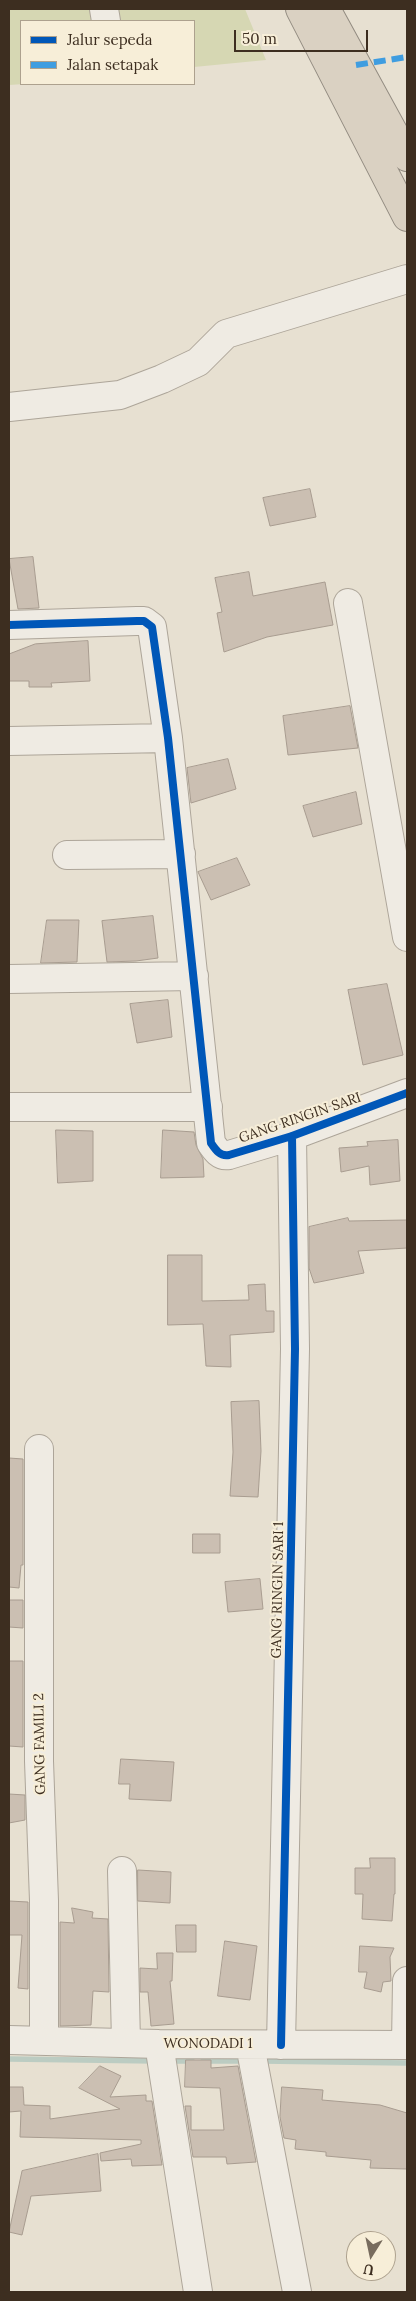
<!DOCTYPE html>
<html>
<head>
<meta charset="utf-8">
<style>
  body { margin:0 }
  #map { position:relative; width:416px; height:2301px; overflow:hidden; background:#e7e0d1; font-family:Lora,serif }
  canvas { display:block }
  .frame { position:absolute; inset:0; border:10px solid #3d2e20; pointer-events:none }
  .legend { position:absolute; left:20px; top:20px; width:175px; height:65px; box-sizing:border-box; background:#f7eed8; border:1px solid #ada18e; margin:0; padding:6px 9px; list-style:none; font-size:15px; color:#3d2e20 }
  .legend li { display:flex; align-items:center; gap:10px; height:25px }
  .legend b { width:25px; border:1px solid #ada18e }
  .north { position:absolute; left:346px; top:2231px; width:50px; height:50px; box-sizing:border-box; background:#f7eed8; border:1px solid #ada18e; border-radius:50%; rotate:190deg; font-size:14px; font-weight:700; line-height:20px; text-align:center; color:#3d2e20 }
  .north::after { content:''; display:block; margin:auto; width:18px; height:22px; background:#786c5e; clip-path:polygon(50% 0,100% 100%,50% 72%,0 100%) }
  .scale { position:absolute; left:234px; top:30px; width:134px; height:22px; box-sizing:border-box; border:2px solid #3d2e20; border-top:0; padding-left:6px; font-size:15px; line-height:18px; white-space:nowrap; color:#3d2e20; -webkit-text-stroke:4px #f7eed8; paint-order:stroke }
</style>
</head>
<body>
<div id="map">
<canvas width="416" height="2301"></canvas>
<div class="frame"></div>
<ul class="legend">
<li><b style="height:6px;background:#0057b8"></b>Jalur sepeda</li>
<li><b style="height:6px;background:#3f9de0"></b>Jalan setapak</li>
</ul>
<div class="north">U</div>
<div class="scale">50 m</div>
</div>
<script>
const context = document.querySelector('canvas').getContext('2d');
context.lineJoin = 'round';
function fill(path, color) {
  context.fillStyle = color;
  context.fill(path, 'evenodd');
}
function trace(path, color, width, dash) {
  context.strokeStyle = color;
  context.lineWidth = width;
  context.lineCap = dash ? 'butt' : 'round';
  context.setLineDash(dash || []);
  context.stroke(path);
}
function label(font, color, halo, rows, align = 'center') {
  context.font = font + ' Lora,serif';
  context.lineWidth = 4;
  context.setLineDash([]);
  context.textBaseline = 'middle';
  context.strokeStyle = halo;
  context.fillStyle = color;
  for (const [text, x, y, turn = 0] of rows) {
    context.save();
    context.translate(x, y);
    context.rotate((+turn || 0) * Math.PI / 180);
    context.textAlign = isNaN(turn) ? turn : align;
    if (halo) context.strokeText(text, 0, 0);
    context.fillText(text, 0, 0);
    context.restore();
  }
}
fill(new Path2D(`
  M9 9H245L266 60 194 67V21H21V84H24L9 85Z`), '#d6d7b3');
trace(new Path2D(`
  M9 2059 154 2061
  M168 2061H192
  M203 2061H247
  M261 2061 407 2063`), '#bcccc2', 5.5);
const building = new Path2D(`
  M310 489 316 517 270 526 263 498Z
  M33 557 39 608 18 609 9 559Z
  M249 572 253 596 325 582 333 625 267 637 224 652 217 613 222 612 215 578Z
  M88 641 90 681 51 683 52 687H29V681H9V654L35 644Z
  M350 706 358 748 288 755 283 716Z
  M228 759 236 789 191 803 187 768Z
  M356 792 362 824 313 837 303 806Z
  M237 858 250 885 211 900 198 872Z
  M153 916 158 958 136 961 107 962 102 921Z
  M47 920H79L77 962 41 963Z
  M387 984 403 1055 363 1065 348 990Z
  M168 1000 172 1037 137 1043 130 1004Z
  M56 1130 93 1131V1181L58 1183Z
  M163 1130 194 1132 196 1145 203 1159 204 1177 161 1178Z
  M398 1140 400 1181 370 1185 369 1166 341 1172 339 1148 368 1146 367 1142Z
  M348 1218 349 1221 407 1220V1248L358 1251 364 1273 314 1283 309 1268V1227Z
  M168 1255H202V1301L249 1300 248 1285 265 1284 266 1311H274V1332L230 1335 231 1367 206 1366 203 1324 168 1325Z
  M259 1401 261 1451 258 1497 230 1496 233 1452 231 1402Z
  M9 1458 23 1459V1565H21L19 1588 9 1587Z
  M193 1534H220V1553H193Z
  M260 1579 263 1609 228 1612 225 1582Z
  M9 1600H23V1628L9 1627Z
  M9 1661H23V1747L9 1746Z
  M121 1759 174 1762 171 1801 129 1799 130 1784H119Z
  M9 1794 25 1795V1820L9 1823Z
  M370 1858H395V1894H394L392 1921 362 1919 363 1894H355V1868H370Z
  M138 1870 171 1872 170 1903 138 1901Z
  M9 1901 28 1902V1989L18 1988 22 1935H9Z
  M72 1908 93 1912 92 1918 108 1919 109 1992 93 1991 91 2025 60 2026V1922L74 1923Z
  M176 1925H196V1952H177Z
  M225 1941 257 1946 250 2000 218 1996Z
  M360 1946 394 1948 390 1957 391 1981 383 1982 381 1992 364 1988 367 1972H359Z
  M157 1953H173L172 1981H170L174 2024 151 2026 148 1992H140V1968L157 1969Z
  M186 2060H211V2068L238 2066 256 2162 227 2164 226 2157H193L185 2106H191V2130H224L220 2088 185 2087Z
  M100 2066 121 2076 110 2097 146 2095V2101H152L162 2165 132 2166 131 2159 101 2161 100 2153 141 2144V2140L20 2137 21 2111 9 2112V2087H23L24 2105 50 2106V2119L120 2109 79 2088Z
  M282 2087 323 2090 322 2100 380 2105 407 2113V2169L370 2168 371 2160 326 2156V2152L295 2149 296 2140 284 2138 280 2117Z
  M98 2154 101 2191 31 2196 22 2235 9 2232 22 2171Z`);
fill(building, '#cbbfb2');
trace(building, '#a89c90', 1);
const minor = new Path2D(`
  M104 9 106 21
  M9 407 120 395 162 379 198 362 226 334 407 279
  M348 603 407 937
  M9 625 137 621H144L152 627 168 738 211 1143C215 1149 220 1157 229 1155L292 1136 407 1093
  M9 741 168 738
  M67 855 181 854
  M9 979 194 976
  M9 1107H208
  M39 1449V1761L44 1901V2039
  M122 1871 126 2042
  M9 2040 159 2044 407 2045
  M159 2044 198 2292
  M250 2045 297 2292
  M281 2045 295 1349 292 1136
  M406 2045 407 1981`);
const highway = new Path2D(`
  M300 9 407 217
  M326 9 407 157`);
trace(minor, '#ada599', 30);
trace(highway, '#928b80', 30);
trace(minor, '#efebe3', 28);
trace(highway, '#dad1c2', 28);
trace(new Path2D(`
  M356 65 407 57`), '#3f9de0', 6, [12, 6]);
trace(new Path2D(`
  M9 625 137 621H144L152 627 168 738 211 1143C215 1149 220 1157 229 1155L292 1136 407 1093
  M281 2045 295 1349 292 1136`), '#0057b8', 8);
label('14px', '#3d2e20', '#f7eed8', [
  ["GANG RINGIN SARI",300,1118,-19],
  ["GANG RINGIN SARI 1",278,1590,-89],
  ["GANG FAMILI 2",40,1744,-91],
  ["WONODADI 1",208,2044]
]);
</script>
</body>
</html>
